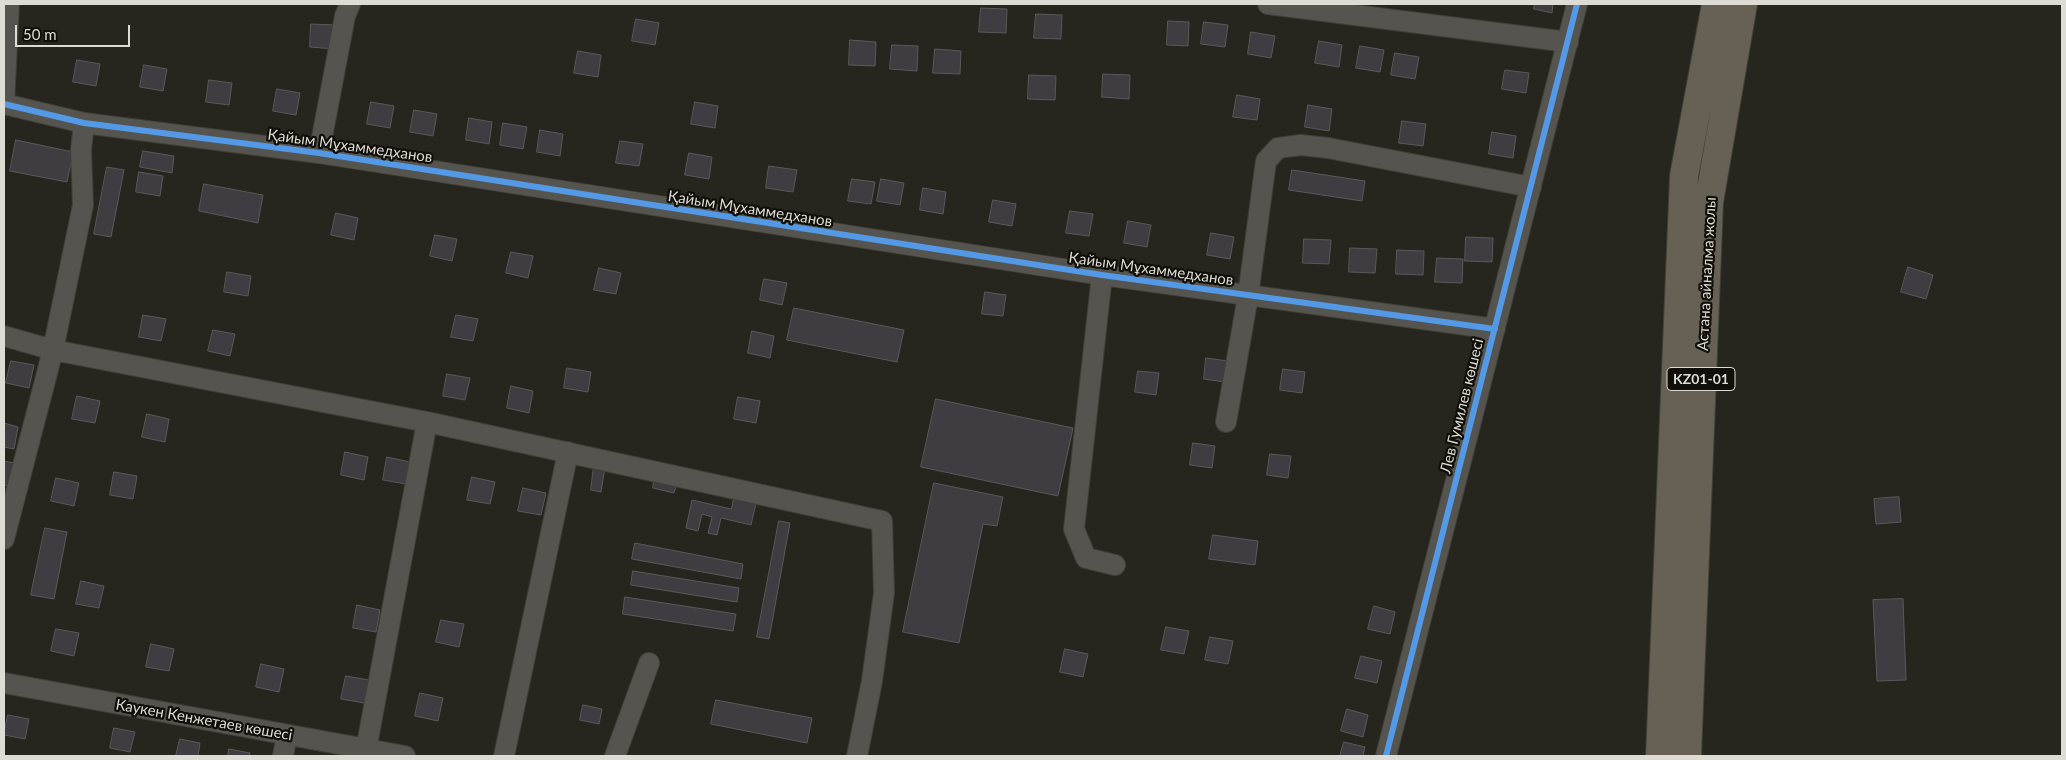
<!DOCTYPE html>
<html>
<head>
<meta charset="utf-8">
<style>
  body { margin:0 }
  #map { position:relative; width:2066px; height:760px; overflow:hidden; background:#26251e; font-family:Lato,sans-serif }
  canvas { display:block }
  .frame { position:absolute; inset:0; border:5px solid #dddbd3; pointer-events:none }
  .scale { position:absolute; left:15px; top:25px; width:115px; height:22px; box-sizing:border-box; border:2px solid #dddbd3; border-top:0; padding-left:6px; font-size:15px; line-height:18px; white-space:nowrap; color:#dddbd3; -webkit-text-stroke:4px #110f0a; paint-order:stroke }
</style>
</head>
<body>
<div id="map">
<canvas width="2066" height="760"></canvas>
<div class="frame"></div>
<div class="scale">50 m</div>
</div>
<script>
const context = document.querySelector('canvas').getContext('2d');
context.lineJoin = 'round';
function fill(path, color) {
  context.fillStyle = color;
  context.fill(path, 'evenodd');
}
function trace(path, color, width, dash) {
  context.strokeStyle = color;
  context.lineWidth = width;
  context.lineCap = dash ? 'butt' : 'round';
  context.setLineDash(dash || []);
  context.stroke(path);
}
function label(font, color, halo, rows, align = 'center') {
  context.font = font + ' Lato,sans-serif';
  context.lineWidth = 4.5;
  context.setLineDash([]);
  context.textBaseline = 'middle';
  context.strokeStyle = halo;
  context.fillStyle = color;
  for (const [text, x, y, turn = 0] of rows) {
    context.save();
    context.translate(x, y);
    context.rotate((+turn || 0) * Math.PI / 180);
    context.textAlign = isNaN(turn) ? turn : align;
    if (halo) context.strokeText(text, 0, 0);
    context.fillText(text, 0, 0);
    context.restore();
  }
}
const building = new Path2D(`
  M1535 4H1553L1552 13 1534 9Z
  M981 8 1007 9 1006 33 979 32Z
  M1036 14 1062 15 1061 39 1034 38Z
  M636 19 659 23 655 45 632 41Z
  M1168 21 1189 22 1188 46 1167 45Z
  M1204 22 1228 25 1225 47 1201 44Z
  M311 24 335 25 334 49 310 47Z
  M1251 32 1275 36 1271 58 1248 54Z
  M850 40 876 42 875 66 849 65Z
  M1319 41 1342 45 1339 67 1315 63Z
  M892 45 918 46 917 71 890 69Z
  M1360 46 1384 50 1380 72 1356 68Z
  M935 49 961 51 960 74 933 73Z
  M578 51 601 55 598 77 574 73Z
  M1395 53 1419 57 1415 79 1391 75Z
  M77 60 100 64 96 86 73 82Z
  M144 65 167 69 163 91 140 87Z
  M1505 70 1529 73 1526 93 1502 89Z
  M1103 74 1130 75 1129 99 1102 97Z
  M1029 75 1056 76 1055 100 1028 99Z
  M209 80 232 83 229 105 206 102Z
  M277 89 300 93 296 115 273 111Z
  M1237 95 1260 99 1257 120 1233 117Z
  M371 102 394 106 390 128 367 124Z
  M695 102 718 106 715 128 691 124Z
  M1308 105 1332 109 1329 131 1305 127Z
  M414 110 437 114 433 136 410 132Z
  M469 118 492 122 489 144 466 140Z
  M1402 121 1426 124 1423 146 1399 143Z
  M503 123 527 127 523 149 500 145Z
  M540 130 563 134 560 156 537 152Z
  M1492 132 1516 136 1513 158 1489 154Z
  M16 140 73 152 67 182 10 171Z
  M620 141 643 144 639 166 616 163Z
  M143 151 174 156 172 173 140 167Z
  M689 153 712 157 709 179 685 175Z
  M769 166 797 170 793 192 766 188Z
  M107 167 124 170 111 237 94 234Z
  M1292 170 1365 181 1362 201 1289 190Z
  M139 172 163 176 160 196 136 192Z
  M852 179 875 182 871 204 848 201Z
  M881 179 904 183 900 205 877 201Z
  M204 184 263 195 258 223 199 211Z
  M923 188 946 192 943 214 920 210Z
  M993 200 1016 204 1012 226 989 222Z
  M1070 211 1093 214 1089 236 1066 233Z
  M336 213 358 218 354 240 331 235Z
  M1128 221 1151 225 1147 247 1124 243Z
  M1211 233 1234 237 1230 259 1207 255Z
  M435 235 457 239 452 261 430 256Z
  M1466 237 1493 238 1492 262 1465 261Z
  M1304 239 1331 240 1329 264 1303 263Z
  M1350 248 1377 249 1375 273 1349 272Z
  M1397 250 1424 251 1423 275 1396 274Z
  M511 252 533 256 528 278 506 273Z
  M1437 258 1463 259 1462 283 1435 282Z
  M1908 267 1933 275 1926 299 1901 292Z
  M599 268 621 273 616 294 594 290Z
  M227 272 251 276 248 296 224 292Z
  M764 279 787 283 782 305 760 300Z
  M985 292 1006 295 1003 316 982 314Z
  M794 308 904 330 897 362 787 340Z
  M143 315 166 319 161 341 139 337Z
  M456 315 478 319 473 341 451 337Z
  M213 330 235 334 230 356 208 351Z
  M752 331 774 336 770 358 748 353Z
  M1206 358 1228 361 1225 382 1204 379Z
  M11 361 34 365 29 388 6 383Z
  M567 368 591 372 588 392 564 388Z
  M1283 369 1305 372 1302 393 1280 390Z
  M1138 371 1159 373 1156 395 1135 392Z
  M447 374 470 378 465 400 443 396Z
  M511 386 533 391 529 413 507 408Z
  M77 396 100 401 95 423 72 419Z
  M738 397 760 401 756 423 734 419Z
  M936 399 1073 428 1058 496 921 467Z
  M147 414 169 419 165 442 142 437Z
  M4 423 18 427 14 449 4 447Z
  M1193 443 1215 446 1212 468 1190 465Z
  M345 452 368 457 364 480 341 475Z
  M1270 454 1291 456 1288 478 1267 475Z
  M387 457 410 462 406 484 383 480Z
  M4 461 14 463 9 486 4 485Z
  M594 466 605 467 601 492 591 490Z
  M114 472 137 476 133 499 110 495Z
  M472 477 495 482 490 504 467 500Z
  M655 477 677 483 674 493 653 488Z
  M56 478 79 483 74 506 51 501Z
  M934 483 1003 497 997 526 983 524 959 643 903 632Z
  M523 488 546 493 541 515 518 511Z
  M735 494 757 499 751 525 721 518 717 535 708 533 712 517 702 514 698 531 686 528 692 500 731 509Z
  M1899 497 1901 522 1876 524 1874 499Z
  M779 521 790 523 769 639 757 637Z
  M45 528 67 532 54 599 31 595Z
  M1213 535 1258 541 1255 565 1209 559Z
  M635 543 743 564 741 579 632 559Z
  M633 571 739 588 737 602 631 585Z
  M81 581 104 586 99 608 76 604Z
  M625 597 736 614 733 631 623 614Z
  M1903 599 1906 680 1877 681 1873 600Z
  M357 605 380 610 376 632 353 628Z
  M1374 606 1395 612 1390 634 1368 629Z
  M441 620 464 624 459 647 436 642Z
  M1166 627 1189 631 1184 654 1161 650Z
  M56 629 79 633 74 656 51 651Z
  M1210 637 1233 641 1228 664 1205 660Z
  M151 644 174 649 169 671 146 667Z
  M1065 649 1088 654 1083 677 1060 672Z
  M1361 656 1382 661 1377 683 1355 678Z
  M261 664 284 669 279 692 256 687Z
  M346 676 369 680 364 703 341 699Z
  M420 693 443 698 438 721 415 716Z
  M716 700 812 718 807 743 711 724Z
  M583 705 602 709 599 724 580 720Z
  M1347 709 1368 715 1363 737 1341 731Z
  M8 715 29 719 25 739 4 735Z
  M114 728 135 732 130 752 110 748Z
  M180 739 200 743 198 756H176Z
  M1344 742 1365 747 1363 756H1340Z
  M229 749 250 753 249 756H228Z`);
fill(building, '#403d42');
trace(building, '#5b5a5a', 1);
const minor = new Path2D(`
  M1268 4 1568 42
  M4 104 84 123 319 153 1102 275 1495 329
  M4 104 9 4
  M319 153 345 16 350 4
  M1102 275 1074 529 1086 558 1115 565
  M4 336 53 350 83 205 81 150 84 123
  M1226 422 1248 296 1266 161 1278 148 1301 145 1328 148 1531 187
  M4 539 53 350 427 422 882 521 884 593 872 681 857 756
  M4 683 405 756
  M366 750 427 422
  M283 756 287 735
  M504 756 568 452
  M615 756 649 663
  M1386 756 1577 4`);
const highway = new Path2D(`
  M1660 756 1684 176 1716 4
  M1687 756 1709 202 1743 4`);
trace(minor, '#403f39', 22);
trace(highway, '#403f39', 30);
trace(minor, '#55544e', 20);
trace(highway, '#676055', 28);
trace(new Path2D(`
  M4 104 84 123 319 153 1102 275 1495 329
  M1386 756 1577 4`), '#5399e6', 6);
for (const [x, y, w] of [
  [1701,379,68]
]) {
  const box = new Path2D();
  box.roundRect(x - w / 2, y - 11.5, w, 23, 4);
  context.fillStyle = '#110f0a';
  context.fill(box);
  trace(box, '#dddbd3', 1);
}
label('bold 14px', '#dddbd3', null, [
  ["KZ01-01",1701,379]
]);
label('15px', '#dddbd3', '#110f0a', [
  ["Қайым Мұхаммедханов",350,146,8],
  ["Қайым Мұхаммедханов",750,209,9],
  ["Қайым Мұхаммедханов",1151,269,8],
  ["Астана айналма жолы",1707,274,-87],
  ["Лев Гумилев көшесі",1462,406,-76],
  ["Каукен Кенжетаев көшесі",204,720,10]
]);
</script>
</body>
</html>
